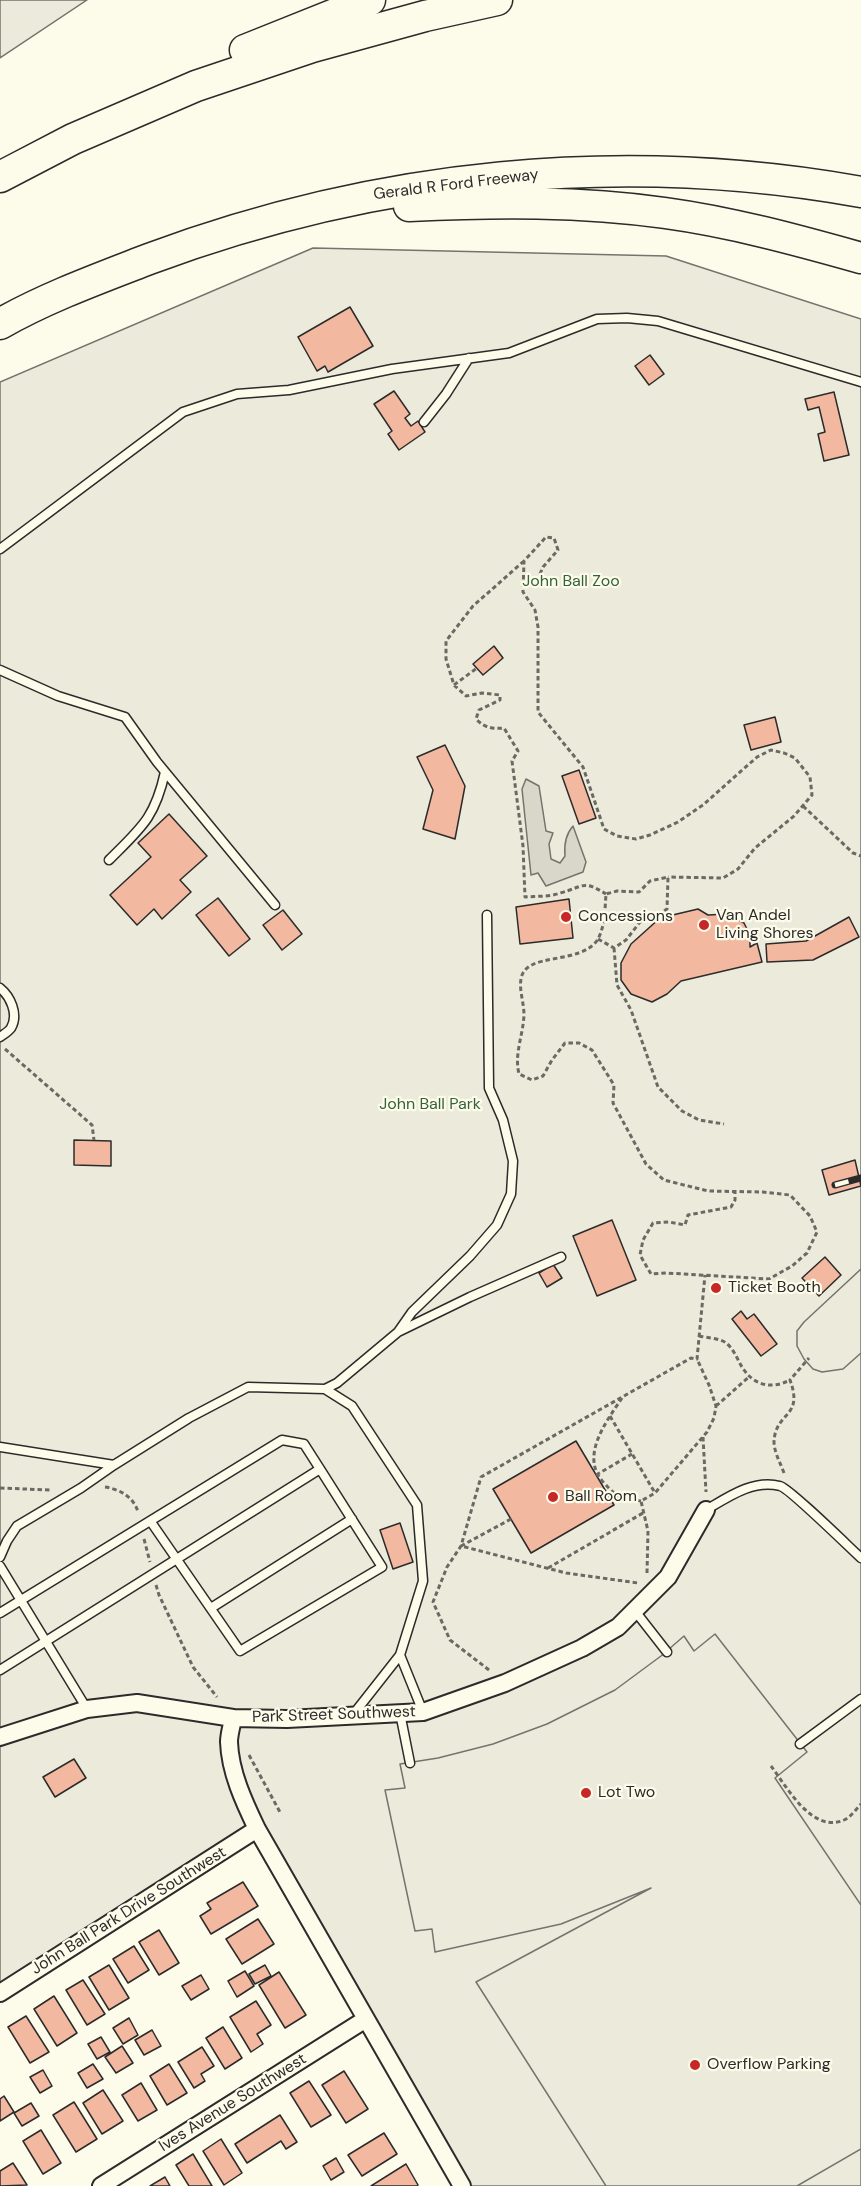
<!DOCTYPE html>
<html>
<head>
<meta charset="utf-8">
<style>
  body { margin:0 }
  canvas { display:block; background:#fdfbea }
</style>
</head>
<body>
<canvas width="861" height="2186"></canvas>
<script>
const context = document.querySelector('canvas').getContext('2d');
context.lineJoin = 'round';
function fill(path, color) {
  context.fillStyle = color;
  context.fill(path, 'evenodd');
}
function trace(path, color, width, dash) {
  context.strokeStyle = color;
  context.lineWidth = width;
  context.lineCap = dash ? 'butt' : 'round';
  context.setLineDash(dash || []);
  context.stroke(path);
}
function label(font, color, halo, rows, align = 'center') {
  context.font = font + ' "DM Sans",sans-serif';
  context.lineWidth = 4.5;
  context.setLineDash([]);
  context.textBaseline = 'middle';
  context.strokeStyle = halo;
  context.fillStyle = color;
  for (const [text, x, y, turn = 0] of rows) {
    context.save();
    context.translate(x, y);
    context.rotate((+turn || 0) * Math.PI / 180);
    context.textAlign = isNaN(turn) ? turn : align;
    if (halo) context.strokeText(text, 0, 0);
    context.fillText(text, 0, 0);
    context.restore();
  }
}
const green = new Path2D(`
  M0 0H87L0 58Z
  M313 248 666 256 861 319V2186H461L257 1829 0 1993V382Z`);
fill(green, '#ecebdb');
trace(green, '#74746e', 1.5);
const parking = new Path2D(`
  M861 1269V1353L843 1369 822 1372 813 1369 804 1359 797 1346V1331L804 1322Z
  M715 1634 807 1752 775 1778 861 1905V2149L797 2186H606L476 1982 651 1888 561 1924 435 1952 432 1929 415 1931 385 1790 405 1788 400 1764 438 1758 493 1744 547 1724 615 1690 661 1656 684 1636 694 1651Z`);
fill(parking, '#eceadb');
trace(parking, '#74746e', 1.5);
const water = new Path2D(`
  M526 779 539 786 546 831 553 833 549 844 551 859 560 863 565 856C564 845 565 835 573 826L586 862 583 872 546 886 538 873 531 875 522 789Z`);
fill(water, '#d8d7c9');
trace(water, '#74746e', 1.5);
const building = new Path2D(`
  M350 307 373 346 328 372 325 366 317 371 298 337Z
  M650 355 664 374 649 385 635 366Z
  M394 391 410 414 405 418 411 426 418 421 425 432 399 450 388 434 392 431 374 404Z
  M834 392 849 455 824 461 818 434 825 432 819 407 808 410 805 399Z
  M494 646 503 658 483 675 473 664Z
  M775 717 781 742 751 750 744 725Z
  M445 745 465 786 455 839 423 829 433 790 417 757Z
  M579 770 596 818 579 824 562 776Z
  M169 814 207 856 180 880 191 892 162 919 154 909 137 925 110 895 151 857 138 843Z
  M218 898 250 939 229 956 196 915Z
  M569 899 573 938 520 944 516 907Z
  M698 909 708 915 727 914 744 923 750 935V947L757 943 762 962 681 981 667 994 652 1002 631 994 621 980V963L631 944 660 918Z
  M283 910 302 934 282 950 263 925Z
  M849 917 859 937 813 960 767 962 766 944 806 941Z
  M74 1140 111 1141V1166L74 1165Z
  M855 1160 861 1186 829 1195 822 1170Z
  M612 1220 636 1280 597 1296 573 1236Z
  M825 1257 841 1275 819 1296 802 1278Z
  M553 1264 562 1278 547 1287 539 1273Z
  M741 1311 747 1319 754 1314 777 1344 761 1356 732 1319Z
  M576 1441 614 1505 531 1553 493 1489Z
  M400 1523 413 1562 393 1569 380 1530Z
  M74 1759 86 1778 55 1797 43 1777Z
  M243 1882 258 1906 211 1934 200 1916 211 1909 207 1903Z
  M258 1919 274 1944 242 1964 226 1939Z
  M159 1930 179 1963 159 1975 139 1942Z
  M134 1946 149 1970 128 1983 113 1959Z
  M109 1965 129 1998 109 2010 89 1977Z
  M265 1965 271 1976 255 1984 249 1974Z
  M245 1971 254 1986 237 1997 228 1981Z
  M279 1972 306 2015 285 2028 259 1985Z
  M201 1975 209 1989 191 2000 182 1986Z
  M83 1980 105 2014 87 2025 66 1990Z
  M54 1996 77 2033 57 2046 34 2009Z
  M256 2001 271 2025 257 2034 263 2044 251 2052 230 2017Z
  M26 2016 49 2052 30 2063 8 2027Z
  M129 2018 138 2035 123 2044 113 2028Z
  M223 2027 242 2058 225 2069 206 2038Z
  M152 2030 161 2046 144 2055 135 2040Z
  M101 2037 110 2052 97 2059 88 2044Z
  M122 2046 133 2063 116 2073 105 2057Z
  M202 2047 214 2066 201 2074 205 2081 194 2088 178 2062Z
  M93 2064 103 2079 87 2088 78 2073Z
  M169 2064 187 2093 167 2105 150 2076Z
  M43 2070 52 2086 40 2093 30 2077Z
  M344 2071 368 2109 346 2123 322 2085Z
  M309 2081 331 2115 311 2127 290 2093Z
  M141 2083 157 2110 138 2121 122 2095Z
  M103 2090 123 2121 102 2134 83 2103Z
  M4 2096 14 2112 0 2121V2099Z
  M74 2102 97 2139 76 2152 53 2115Z
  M31 2103 39 2116 22 2126 14 2113Z
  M280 2115 297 2142 286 2149 281 2141 247 2163 235 2144Z
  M41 2130 61 2163 43 2174 23 2141Z
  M384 2133 397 2154 362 2176 348 2155Z
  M221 2139 242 2173 224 2185 203 2151Z
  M193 2154 212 2186H189L176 2165Z
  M336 2158 344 2172 331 2180 323 2166Z
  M13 2163 27 2185 0 2186V2171Z
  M406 2164 418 2185 417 2186H371Z
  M165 2177 170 2186H150Z`);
fill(building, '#f2b8a0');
trace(building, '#2b2b2b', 1.5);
const service = new Path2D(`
  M424 422 446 394 469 358
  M0 549 183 412 237 394 289 390 392 369 509 353 597 319 627 318 658 321 861 382
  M0 670 58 696 125 717 157 762 275 905
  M109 860C141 828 155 818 165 772
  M0 988C10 996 19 1014 11 1028 9 1031 3 1035 0 1037
  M398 1332 412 1312 470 1256 497 1225 511 1194 513 1161 503 1120 489 1088 487 915
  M325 1389 337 1383 398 1332 470 1297 561 1257
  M0 1447 114 1465 189 1418 248 1387 325 1389 352 1406 417 1505 423 1581 400 1655 423 1712
  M706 1510C728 1497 753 1479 780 1486 789 1488 849 1547 861 1558
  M151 1522 240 1651 382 1567 320 1469
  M0 1557 7 1541 17 1526 81 1488 114 1465
  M0 1566 87 1709
  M211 1608 352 1519
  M635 1611 667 1652
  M0 1613 282 1440 304 1444 320 1469 0 1670
  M400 1713 410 1763
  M352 1716 400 1655
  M800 1744 861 1699`);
const minor = new Path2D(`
  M0 1737 87 1709 137 1703 233 1718
  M0 1993 257 1829
  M101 2186 366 2019
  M462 2186 257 1829C244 1802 230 1772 229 1742 229 1734 232 1725 233 1718L287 1719 423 1712 505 1683 582 1648 618 1627 668 1577 706 1510`);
const motorway = new Path2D(`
  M245 50 370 0
  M0 177 73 139 196 86 312 47 425 16 497 0
  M409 206C494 202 580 201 665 213 731 222 797 240 861 258
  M0 324C45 298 100 278 149 259 377 174 621 149 861 192`);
trace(service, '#2b2b2b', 11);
trace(minor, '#2b2b2b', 20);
trace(motorway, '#2b2b2b', 33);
trace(new Path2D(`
  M524 561 473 606 446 641V659L454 685 466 696 482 693 500 695V700L479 710 476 719C485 728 492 729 504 728L518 751 512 761 523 846 525 897C537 896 550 897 560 893 584 887 582 879 606 894
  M540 574 543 567 558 550 554 538 546 537 524 561 523 592 535 610 538 627V712L583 767 604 829 617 836 636 839 650 835 678 822 703 805 757 757 771 750 784 753 795 758 810 777 812 795 794 816 755 848 738 869 723 878 668 877
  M454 685 477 668
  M803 806 853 853 861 856
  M598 939 614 948 626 940 640 922 653 918 667 909 668 877 650 881 639 892 617 891 606 894C605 908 605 926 598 939 581 966 525 951 521 979 519 990 524 1003 524 1015 523 1036 514 1054 519 1074L532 1080 543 1076 552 1060 565 1043H579L592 1050 614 1085 613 1103 646 1164 664 1180 708 1191 763 1192 790 1195 810 1216 817 1232 807 1253 792 1266 769 1279 666 1273 651 1274 640 1255 643 1240 653 1223 669 1222 685 1225 688 1215 731 1207 735 1200V1192
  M614 948 617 985 631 1010 658 1087 682 1111 699 1120 724 1124
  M5 1049 92 1125 94 1140
  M699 1336C707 1338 720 1338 726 1343 734 1349 737 1359 742 1367 753 1385 771 1390 790 1380
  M622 1398C606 1422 579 1457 604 1483 619 1499 619 1498 641 1501
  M716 1406 750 1376
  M610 1416 655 1493
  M703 1437 706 1492
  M784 1473C780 1462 774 1452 774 1441 776 1411 804 1418 790 1380L809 1358
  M596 1475 632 1454
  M105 1487C119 1489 134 1497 138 1512
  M0 1488 50 1490
  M511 1519 461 1546 566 1573 638 1583
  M144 1539 150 1562
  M548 1568 643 1513
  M647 1573 648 1531 641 1501 655 1493 707 1432 714 1418 716 1406 709 1385 697 1359
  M156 1585 159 1595 193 1667 217 1697
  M489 1670 450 1640 433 1602 447 1567 461 1546 481 1477 691 1358 697 1359 705 1275
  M249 1755 281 1814
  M771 1766C787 1787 812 1834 844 1820 851 1817 856 1809 861 1804`), '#6a6964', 3, [4.5, 3]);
trace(service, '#fdfbea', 8);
trace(minor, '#fdfbea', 16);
trace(motorway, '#fdfbea', 30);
const rail = new Path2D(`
  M835 1185 861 1178`);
trace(rail, '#2b2b2b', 7);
trace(rail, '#fdfbea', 4.5, [14]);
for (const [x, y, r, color] of [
  [566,917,6,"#c62828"],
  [704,925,6,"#c62828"],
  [716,1288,6,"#c62828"],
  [553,1497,6,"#c62828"],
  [586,1793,6,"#c62828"],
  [695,2065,6,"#c62828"]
]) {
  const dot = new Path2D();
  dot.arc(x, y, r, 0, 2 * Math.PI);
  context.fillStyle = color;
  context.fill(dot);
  trace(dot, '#fdfbea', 2);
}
label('16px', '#2b2b2b', '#fdfbea', [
  ["Gerald R Ford Freeway",456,185,-7],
  ["Park Street Southwest",334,1715,-2],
  ["John Ball Park Drive Southwest",129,1911,-32],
  ["Ives Avenue Southwest",233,2103,-32]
]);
label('16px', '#34623c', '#fdfbea', [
  ["John Ball Zoo",571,582],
  ["John Ball Park",430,1105]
]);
label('16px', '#2b2b2b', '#fdfbea', [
  ["Van Andel",716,916],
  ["Living Shores",716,934],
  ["Concessions",578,917],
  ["Ticket Booth",728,1288],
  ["Ball Room",565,1497],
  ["Lot Two",598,1793],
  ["Overflow Parking",707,2065]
], 'left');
</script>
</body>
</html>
